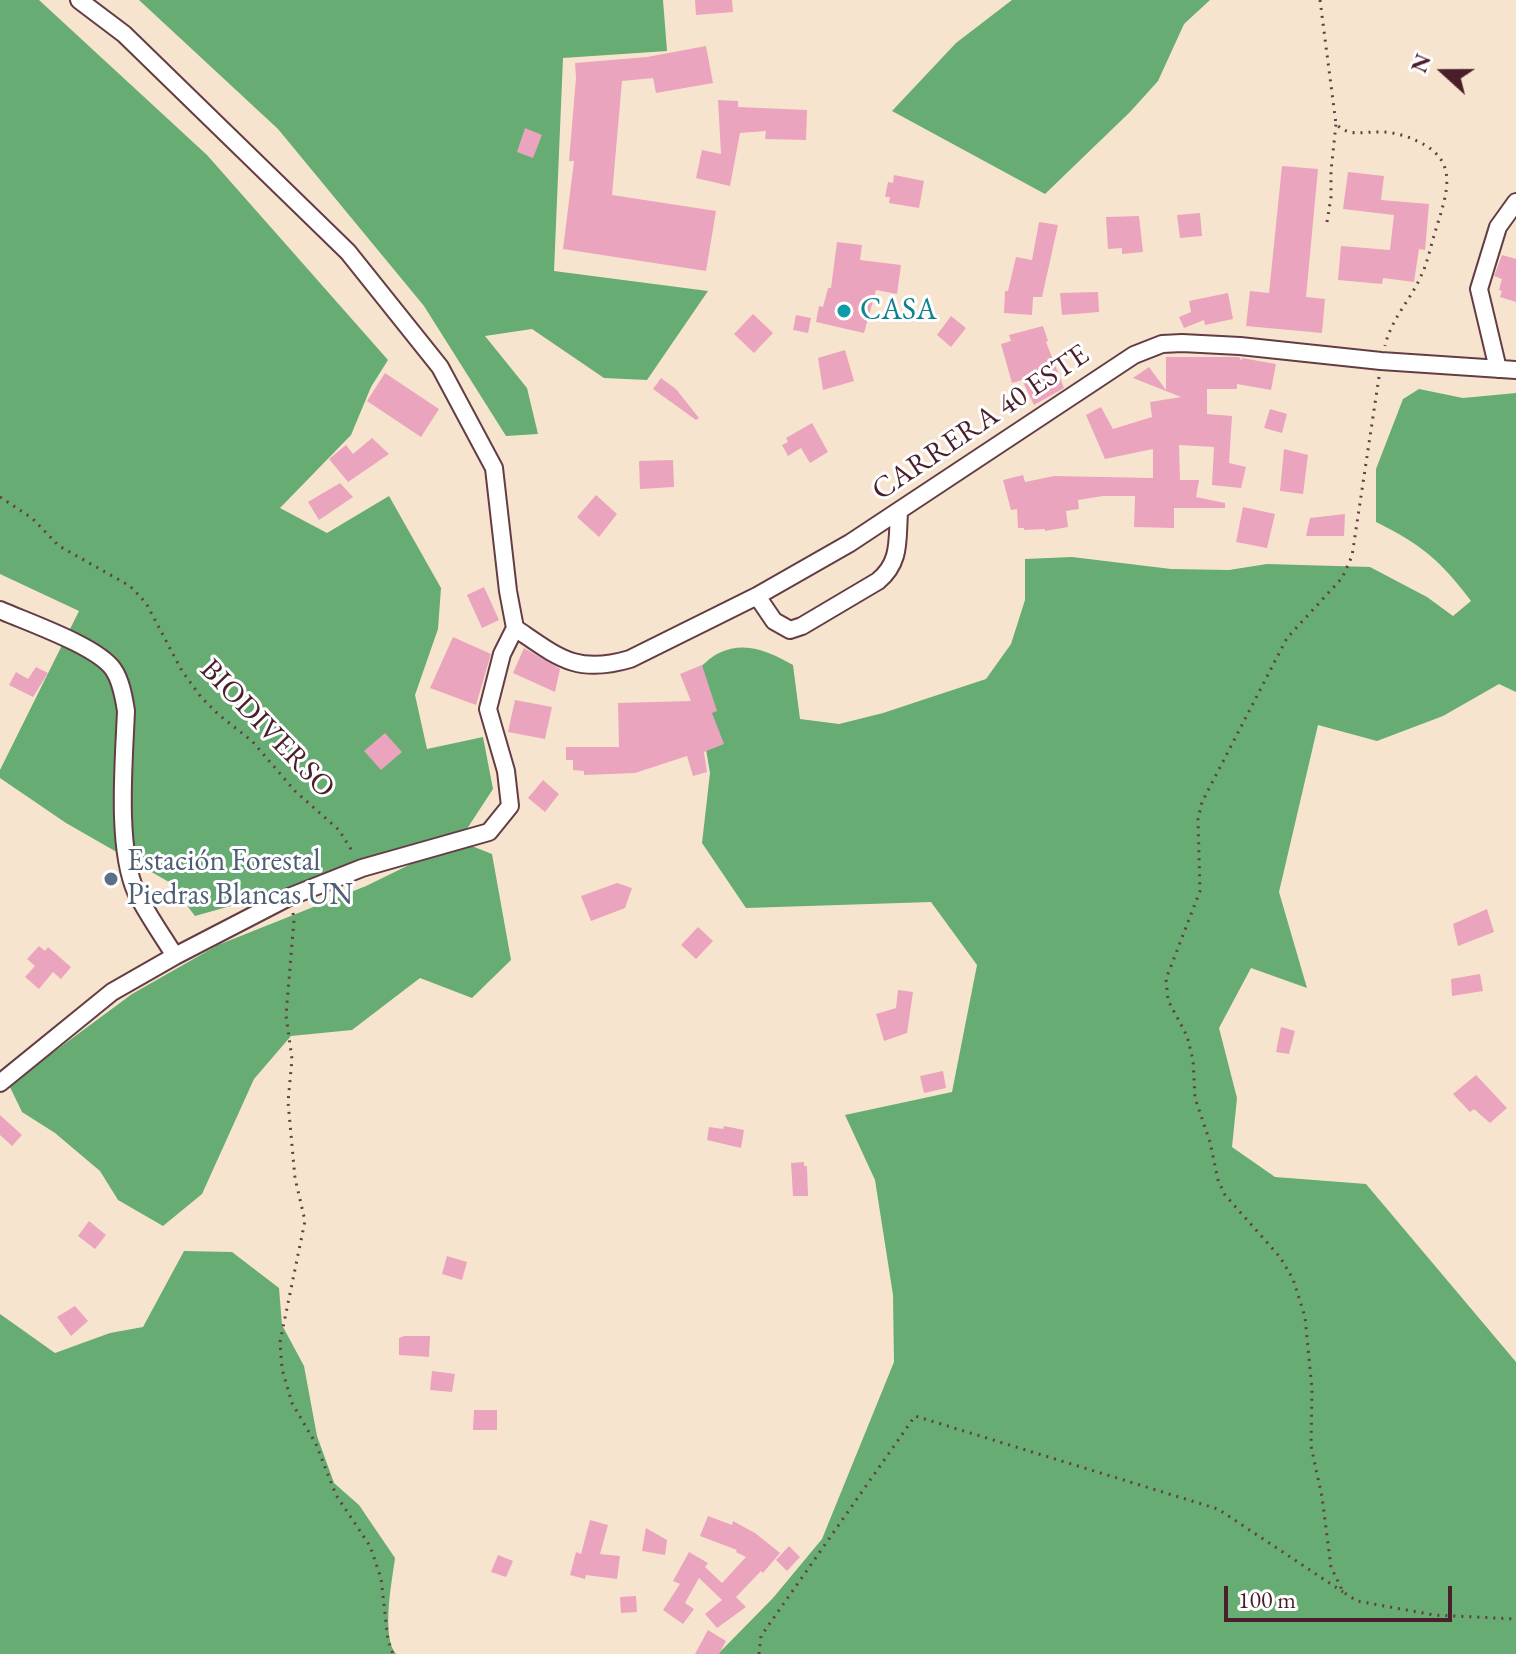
<!DOCTYPE html>
<html>
<head>
<meta charset="utf-8">
<style>
  body { margin:0 }
  #map { position:relative; width:1516px; height:1654px; overflow:hidden; background:#f7e4cf; font-family:"EB Garamond",serif }
  canvas { display:block }
  .north { position:absolute; left:1404px; top:32px; width:80px; height:80px; -webkit-text-stroke:6px #fff; paint-order:stroke; rotate:291deg; font-size:22px; font-weight:700; line-height:32px; text-align:center; color:#4a1f2b }
  .north::after { content:''; display:block; margin:auto; width:28px; height:36px; background:#4a1f2b; clip-path:polygon(50% 0,100% 100%,50% 72%,0 100%) }
  .scale { position:absolute; left:1224px; top:1586px; width:228px; height:36px; box-sizing:border-box; border:4px solid #4a1f2b; border-top:0; padding-left:10px; font-size:24px; line-height:28px; white-space:nowrap; color:#4a1f2b; -webkit-text-stroke:6px #fff; paint-order:stroke }
</style>
</head>
<body>
<div id="map">
<canvas width="1516" height="1654"></canvas>
<div class="north">N</div>
<div class="scale">100 m</div>
</div>
<script>
const context = document.querySelector('canvas').getContext('2d');
context.lineJoin = 'round';
function fill(path, color) {
  context.fillStyle = color;
  context.fill(path, 'evenodd');
}
function trace(path, color, width, dash) {
  context.strokeStyle = color;
  context.lineWidth = width;
  context.lineCap = dash ? 'butt' : 'round';
  context.setLineDash(dash || []);
  context.stroke(path);
}
function label(font, color, halo, rows, align = 'center') {
  context.font = font + ' "EB Garamond",serif';
  context.lineWidth = 6;
  context.setLineDash([]);
  context.textBaseline = 'middle';
  context.strokeStyle = halo;
  context.fillStyle = color;
  for (const [text, x, y, turn = 0] of rows) {
    context.save();
    context.translate(x, y);
    context.rotate((+turn || 0) * Math.PI / 180);
    context.textAlign = isNaN(turn) ? turn : align;
    if (halo) context.strokeText(text, 0, 0);
    context.fillText(text, 0, 0);
    context.restore();
  }
}
fill(new Path2D(`
  M0 0H39L207 155 388 360 371 387 351 435 280 508 327 533 389 496 441 588 438 629 415 695 427 749 483 737 493 789 459 841 492 854 511 960 472 998 420 978 352 1030 291 1036 254 1079 202 1194 163 1226 118 1200 100 1171 55 1133 22 1112 9 1085 132 994 218 945 366 886 452 844 195 916 169 882 66 823 0 778V770L79 611 0 574Z
  M139 0H663L667 51 563 58 554 271 708 291 647 380 604 378 532 329 485 336 527 388 538 434 506 436 424 306 278 129Z
  M1012 0H1210L1184 24 1158 81 1130 112 1045 194 892 111 956 43Z
  M1419 389 1463 398 1516 393V692L1499 684 1443 716 1377 741 1318 725 1279 892 1307 988 1251 968 1219 1028 1237 1098 1232 1147 1275 1177 1366 1184 1516 1362V1654H718L773 1598 822 1539 894 1362 893 1295 875 1180 845 1115 952 1092 977 965 931 902 746 908 702 843 710 773 693 674C701 667 710 657 719 653 746 640 770 652 793 665L800 719 839 724 883 713 986 679 1011 644 1025 600V559L1072 557 1171 569 1229 570 1267 564 1370 567 1427 597 1453 616 1471 601C1440 560 1422 545 1376 522V469L1403 399Z
  M184 1251 232 1252 279 1288 282 1325 304 1366 317 1436 334 1483 359 1505 395 1558C392 1581 381 1636 396 1654H0V1314L55 1353 110 1333 143 1327Z`), '#67ac72');
fill(new Path2D(`
  M695 0H732L733 12 696 15Z
  M706 46 713 83 656 93 653 78 622 81 612 195 716 211 706 271 563 249 574 161H569L576 78 575 63 647 57Z
  M718 100 738 101V107L807 110 806 140 765 139 766 131 740 133 730 186 696 178 702 150 721 154Z
  M525 128 542 135 533 158 517 152Z
  M1282 166 1318 169 1306 297 1325 299 1322 333 1246 326 1250 291 1269 293Z
  M1348 172 1384 176 1381 200 1429 204 1425 250 1419 249 1414 282 1383 278 1382 284 1338 280 1341 246 1390 250 1394 215 1343 209Z
  M894 175 924 181 919 208 889 203 890 197H885L888 182 893 183Z
  M1200 213 1202 236 1180 238 1177 215Z
  M1139 216 1143 252 1122 254V248L1108 249 1106 217Z
  M1039 222 1058 225 1042 297H1033L1032 315 1004 313 1005 291H1008L1016 257 1032 260Z
  M837 242 862 245 860 260 901 265 897 294 876 290 864 333 816 322 819 306 823 307 828 288H831Z
  M1502 255 1516 259V302L1500 297 1502 291 1499 290 1502 279 1494 276Z
  M1098 292 1099 312 1062 315 1060 293Z
  M1228 293 1233 319 1205 325 1204 320 1184 328 1179 317 1191 312 1189 301Z
  M753 314 773 333 754 353 734 334Z
  M796 315 811 318 808 333 793 330Z
  M951 316 966 328 951 347 937 335Z
  M1043 326 1048 341 1046 342 1064 388 1034 405 1022 380 1012 383 1001 344 1011 341 1009 335Z
  M845 350 854 381 823 390 818 358Z
  M1166 357H1239L1242 361V358L1276 364 1271 390 1237 384V389H1207V414L1232 416 1229 463 1246 467 1241 488 1212 485 1214 447 1179 445 1180 480H1199L1196 497 1225 503V508H1174V528L1134 527 1135 496H1103L1078 500 1079 509 1066 511 1068 527 1045 531V529L1024 530V528H1018L1017 509 1011 510 1003 480 1023 475 1025 482 1054 476 1153 478V449L1105 459 1086 415 1101 407 1113 429 1152 417 1150 402 1181 397 1133 378 1149 367 1166 390Z
  M385 373 439 409 421 437 367 401Z
  M661 378 676 389 699 418 696 420 653 389Z
  M1270 409 1287 414 1282 433 1264 428Z
  M812 423 828 452 810 463 801 448 788 456 782 445 788 442 786 438Z
  M372 438 389 454 348 482 329 459 346 445 353 454Z
  M1284 449 1308 455 1303 494 1280 491Z
  M673 460 674 487 640 489 639 461Z
  M340 483 353 497 319 520 308 502Z
  M596 495 617 514 599 537 577 517Z
  M1243 507 1275 514 1267 548 1236 542Z
  M1345 514 1344 536H1306L1310 518Z
  M484 587 499 620 482 628 467 595Z
  M453 637 491 654 476 705 430 688Z
  M524 648 560 669 555 692 513 673Z
  M702 665 717 711 712 713 724 744 704 752 707 772 693 776 687 756 635 773 584 775V771L573 770V760H566V747H619L618 703 691 701 680 674Z
  M36 667 48 673 33 697 9 685 16 672 28 679Z
  M515 700 552 707 545 739 508 732Z
  M385 733 402 752 381 770 364 751Z
  M543 780 559 794 545 812 528 798Z
  M617 883 632 888 625 908 591 921 581 896Z
  M1487 909 1494 932 1458 946 1453 924Z
  M698 927 713 941 696 959 681 945Z
  M39 946 45 951 48 947 71 967 61 979 53 972 39 989 25 977 35 966 27 959Z
  M1480 974 1483 991 1452 996 1451 979Z
  M898 990 913 992 907 1033 884 1041 876 1014 896 1008Z
  M1281 1027 1295 1031 1289 1054 1276 1052Z
  M943 1071 946 1088 924 1093 920 1076Z
  M1476 1075 1507 1108 1490 1123 1474 1109 1470 1112 1453 1094Z
  M0 1115 22 1135 12 1146 0 1135Z
  M724 1126 744 1130 741 1148 707 1140 709 1127 723 1129Z
  M804 1162V1166H807L808 1196H793L791 1163Z
  M89 1221 106 1235 95 1249 78 1236Z
  M447 1256 467 1262 462 1280 442 1274Z
  M75 1306 88 1321 71 1336 57 1317Z
  M404 1336H430L429 1357 399 1355V1338Z
  M432 1371 455 1374 452 1392 430 1390Z
  M474 1410H497V1430H473Z
  M708 1516 732 1525 733 1521 755 1533 780 1553 763 1573 761 1571 736 1597 746 1607 717 1628 705 1614 722 1600 699 1578 685 1603 694 1609 683 1624 663 1610 680 1584 673 1581 689 1552 708 1563 705 1567 722 1583 746 1557 736 1552 737 1550 700 1536Z
  M590 1520 608 1525 600 1554 620 1556 617 1579 586 1575 585 1579 570 1575 576 1552 581 1554Z
  M646 1528 667 1540 665 1555 642 1551Z
  M789 1546 800 1557 787 1571 776 1560Z
  M498 1555 513 1561 506 1577 491 1572Z
  M636 1596 637 1612 621 1613 620 1597Z
  M708 1630 726 1641 719 1654H695Z`), '#eba4bd');
const minor = new Path2D(`
  M79 0 124 34 348 252 440 367 494 468 508 591 515 628
  M1498 369 1479 289 1498 227 1516 202
  M757 596 774 621 790 630 802 626 878 581C901 562 897 540 899 513
  M0 610C27 622 97 646 113 669 121 680 124 698 126 711 124 761 116 847 136 892 147 914 162 935 175 956
  M515 628C558 657 576 675 630 659L757 596 850 543 1134 355 1162 344 1182 343 1240 346 1381 361 1516 370
  M0 1083 112 992 175 956 289 897 362 868 489 832 510 806 506 771 488 709 502 654 515 628`);
trace(minor, '#643d44', 20);
trace(new Path2D(`
  M1320 0 1336 124C1350 138 1364 131 1382 132 1393 132 1407 136 1417 141 1460 160 1447 193 1436 229 1431 244 1428 262 1421 276 1410 301 1391 319 1385 346
  M1327 222 1331 197V171L1336 124
  M1379 377 1352 556 1342 578 1287 638 1202 802 1198 819 1200 891 1166 979 1168 1000 1187 1036 1193 1060 1195 1098 1210 1142 1218 1180 1225 1195 1280 1257 1293 1279 1305 1317 1312 1389 1311 1446 1322 1497 1331 1567 1343 1592 1357 1601 1434 1615 1516 1619
  M0 497 32 518 59 546 130 586 146 603 182 671 201 697 219 715 252 741 295 791 339 830 354 854
  M293 913 294 920 286 1015 292 1059 288 1102 295 1178 305 1221 280 1342 282 1369 292 1403 316 1444 336 1495 370 1546 381 1578 388 1640 393 1654
  M759 1654 761 1636 915 1416 1218 1509 1343 1592`), '#643d44', 3, [2, 6]);
trace(minor, '#fff', 16);
for (const [x, y, r, color] of [
  [844,311,8,"#0f9aa8"],
  [111,879,8,"#5c6f8a"]
]) {
  const dot = new Path2D();
  dot.arc(x, y, r, 0, 2 * Math.PI);
  context.fillStyle = color;
  context.fill(dot);
  trace(dot, '#fff', 3);
}
label('30px', '#0d838f', '#fff', [
  ["CASA",860,311]
], 'left');
label('30px', '#4a1f2b', '#fff', [
  ["CARRERA 40 ESTE",981,423,-34],
  ["BIODIVERSO",267,729,46]
]);
label('30px', '#4e5e75', '#fff', [
  ["Estación Forestal",127,862],
  ["Piedras Blancas UN",127,896]
], 'left');
</script>
</body>
</html>
